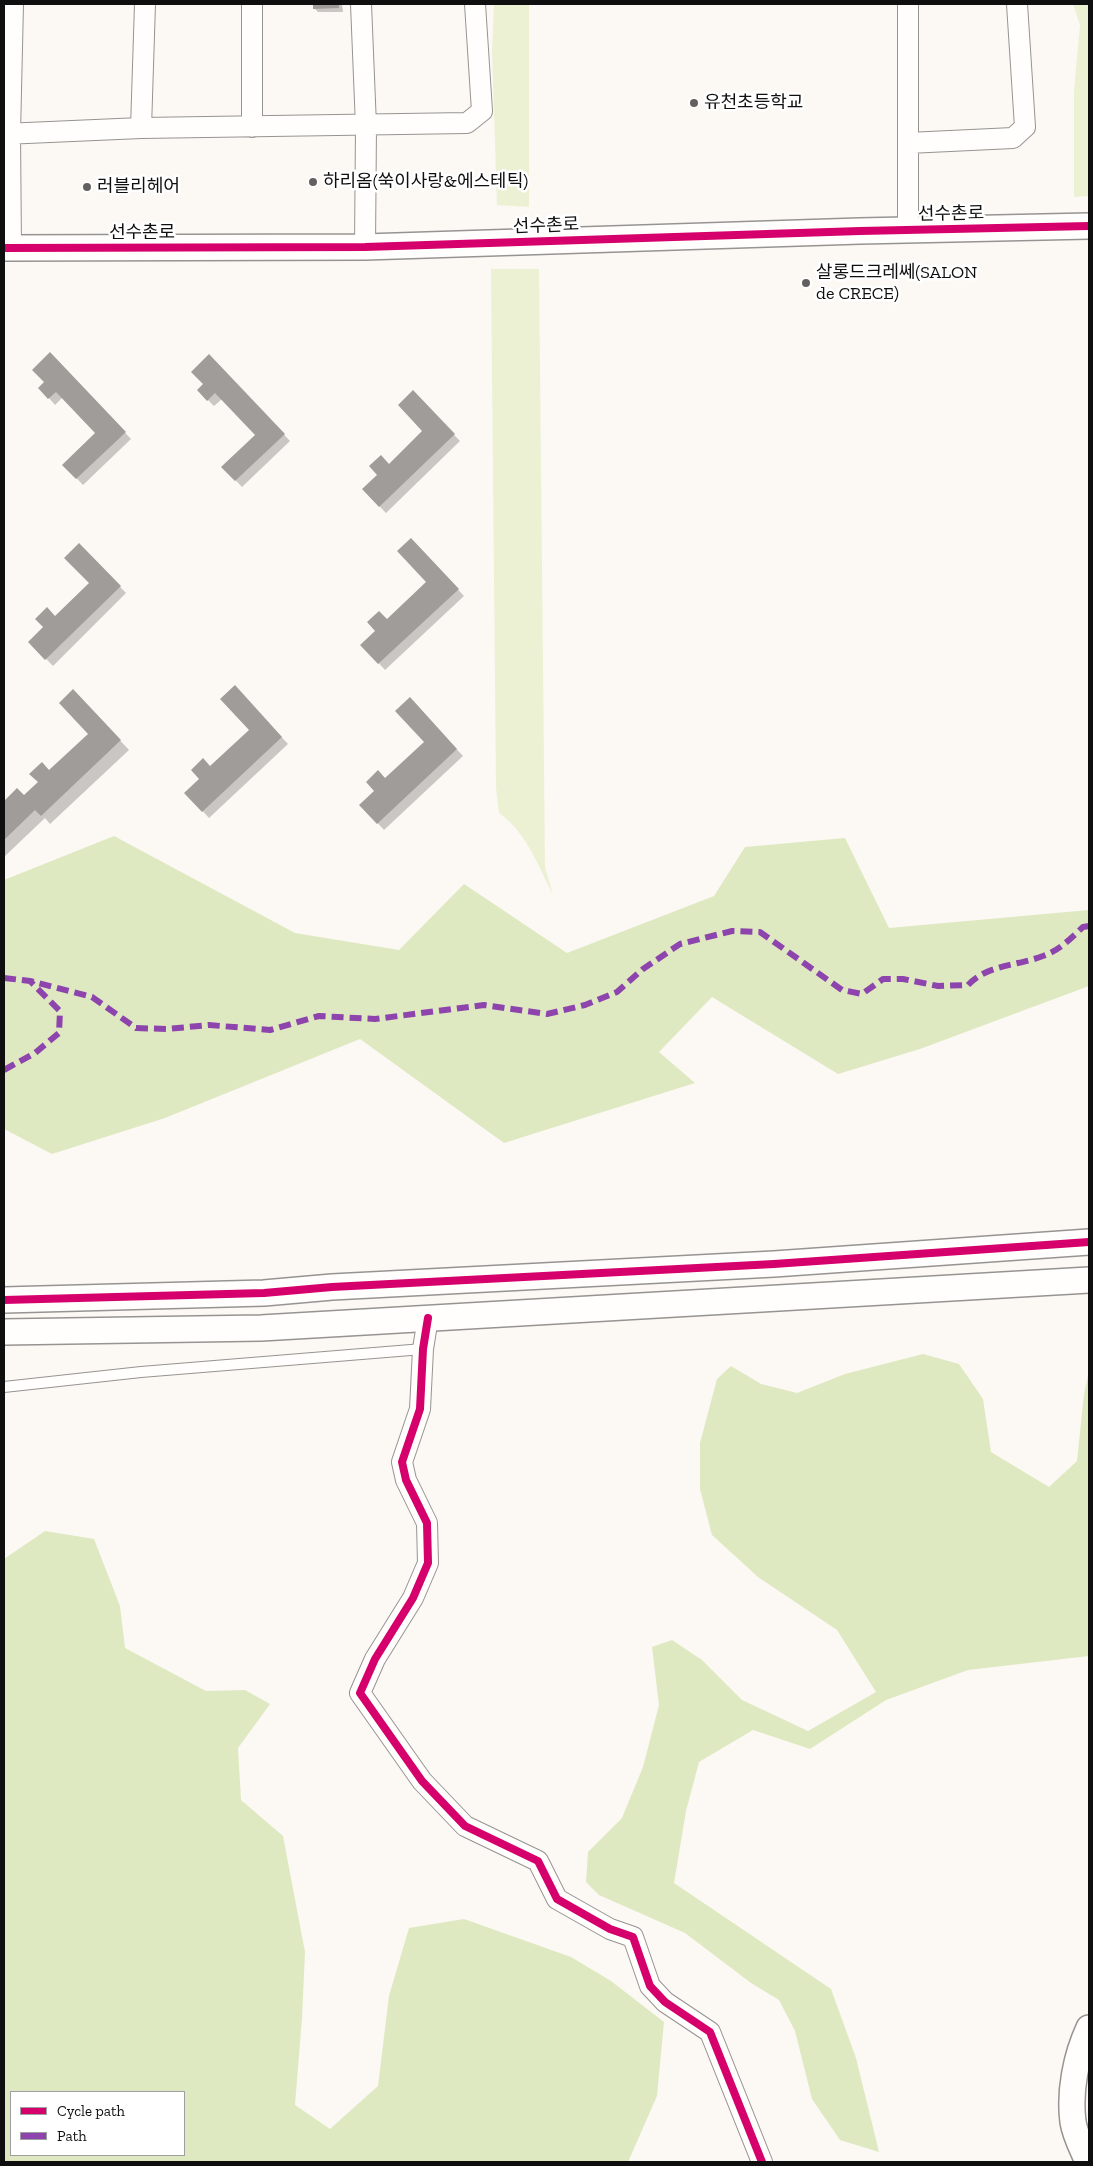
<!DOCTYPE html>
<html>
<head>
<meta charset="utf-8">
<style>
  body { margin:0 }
  #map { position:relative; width:1093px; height:2166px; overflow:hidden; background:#fcf8f4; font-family:"Zilla Slab",serif }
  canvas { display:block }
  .frame { position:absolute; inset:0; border:5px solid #0f0f0f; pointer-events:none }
  .legend { position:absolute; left:10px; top:2091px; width:175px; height:65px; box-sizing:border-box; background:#fff; border:1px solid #9f9f9f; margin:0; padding:6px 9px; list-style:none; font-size:15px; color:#0f0f0f }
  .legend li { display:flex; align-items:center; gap:10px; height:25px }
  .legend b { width:25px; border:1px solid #9f9f9f }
</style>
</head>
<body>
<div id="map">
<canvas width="1093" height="2166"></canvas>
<div class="frame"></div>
<ul class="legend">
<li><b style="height:6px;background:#d6006c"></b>Cycle path</li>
<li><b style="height:6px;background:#8e44ad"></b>Path</li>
</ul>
</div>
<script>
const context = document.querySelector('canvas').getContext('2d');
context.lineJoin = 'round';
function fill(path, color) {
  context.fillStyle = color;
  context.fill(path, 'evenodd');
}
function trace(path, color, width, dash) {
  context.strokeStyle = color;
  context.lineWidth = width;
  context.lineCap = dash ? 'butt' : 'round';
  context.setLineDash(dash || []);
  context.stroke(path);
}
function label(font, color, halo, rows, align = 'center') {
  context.font = font + ' "Zilla Slab","Noto Sans KR",serif';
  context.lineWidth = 5;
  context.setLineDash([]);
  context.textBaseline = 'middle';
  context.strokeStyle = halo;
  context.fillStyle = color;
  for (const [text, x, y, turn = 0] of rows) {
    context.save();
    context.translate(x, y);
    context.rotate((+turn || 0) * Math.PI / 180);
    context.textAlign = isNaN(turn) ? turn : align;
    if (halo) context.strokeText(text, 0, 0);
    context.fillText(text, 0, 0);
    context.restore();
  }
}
fill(new Path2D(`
  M494 4H529V207L497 205 492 50Z
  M1073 4H1089V196L1074 197V91L1080 25Z
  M491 269H539L545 867 553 895C538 865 526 832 499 813L496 788Z`), '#ecf1d4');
fill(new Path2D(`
  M114 836 295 933 399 950 464 884 567 953 714 896 745 847 845 838 889 928 1089 910V986L920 1049 838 1074 712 997 659 1052 695 1083 504 1143 360 1039 165 1118 52 1154 4 1129V880Z
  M923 1354 959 1364 983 1399 991 1452 1049 1487 1077 1461 1084 1394 1089 1371V1656L968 1670 886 1700 810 1749 753 1730 699 1762 686 1811 674 1883 831 1989 856 2058 879 2152 840 2140 812 2099 795 2031 779 2000 751 1983 685 1933 599 1895 586 1882 588 1852 622 1818 643 1767 659 1705 652 1647 672 1640 702 1660 742 1700 808 1731 876 1692 837 1630 758 1577 712 1535 700 1489V1443L717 1379 731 1366 761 1384 797 1393 845 1374Z
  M45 1531 94 1539 120 1606 125 1648 206 1691 245 1690 270 1704 238 1748 241 1800 283 1836 305 1952 302 2018 295 2105 330 2129 378 2086 389 1996 409 1928 464 1919 571 1957 611 1981 664 2022 657 2096 628 2162H4V1559ZM11 2092H184V2155H11Z`), '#dfe9c1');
fill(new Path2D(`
  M314 4H342L343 12H318L314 8Z
  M50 354 131 439 83 485 64 465 97 433 63 397 55 405 49 398 46 382Z
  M209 356 290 441 242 487 223 467 256 435 222 399 214 406 208 400 205 384Z
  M413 392 460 441 386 513 363 489 424 431Z
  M79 545 126 593 53 666 30 642 90 583Z
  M417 546 464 596 385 670 362 645 427 582Z
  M241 694 288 744 209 818 186 793 251 730Z
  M82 700 129 750 50 824 45 818 4 857V803L17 790 25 797 90 734Z
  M416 706 463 756 384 830 361 805 426 742Z`), '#0003');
fill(new Path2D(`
  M313 4H339V8L313 9Z
  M50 352 126 432 76 479 62 465 95 433 56 392 48 399 38 388 44 382 32 370Z
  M209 354 285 434 235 481 221 467 255 435 215 393 207 401 197 390 203 384 191 372Z
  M413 390 455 434 379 507 362 489 377 475 369 466 381 455 389 464 422 431 398 405Z
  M411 538 459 589 378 664 360 645 375 631 367 622 379 611 387 619 426 582 397 551Z
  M79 543 121 586 45 660 28 642 43 627 35 619 47 607 55 616 89 583 64 558Z
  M235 685 282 737 202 812 184 793 199 779 191 770 203 758 210 766 249 730 220 699Z
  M73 689 121 740 41 816 35 810 4 840V801L17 788 24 795 38 782 29 774 42 762 49 770 88 734 59 703Z
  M410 697 457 749 377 824 359 805 374 791 366 782 378 770 385 778 424 742 395 711Z`), '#a09c99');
const service = new Path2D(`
  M4 1387 141 1372 423 1349`);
const minor = new Path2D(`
  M361 4 366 126 365 247
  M908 4V229
  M252 127V4
  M141 128 145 4
  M4 134 141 128 467 123 482 111 475 4
  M908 143 1013 138 1025 127 1017 4
  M11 248 10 134 13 4
  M428 1318 423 1349 420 1409 402 1462 406 1480 427 1523 428 1563 413 1598 375 1659 360 1693 422 1781 465 1826 538 1861 557 1899 610 1929 633 1937 650 1986 665 2002 710 2032 762 2162`);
const tertiary = new Path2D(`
  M4 248 365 247 860 231 1089 226
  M4 1300 264 1293 332 1287 774 1264 1089 1242
  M4 1332 261 1328 1089 1280
  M1088 2162C1083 2150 1075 2135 1073 2122 1069 2091 1076 2056 1089 2028`);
trace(service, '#969492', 12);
trace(minor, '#969492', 22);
trace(tertiary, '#969492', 28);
trace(service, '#fffefd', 10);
trace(minor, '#fffefd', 20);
trace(tertiary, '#fffefd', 25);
trace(new Path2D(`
  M4 978 30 981 92 997 136 1028 167 1029 209 1025 270 1030 319 1016 375 1019 484 1005 547 1014 585 1005 617 992 643 969 680 944 732 931 760 932 842 990 862 994 883 979H903L938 986 968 985C988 964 1017 966 1043 956 1060 950 1070 939 1083 927L1089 926
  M4 1070 35 1053 59 1033 60 1011 30 981`), '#8e44ad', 6, [12, 6]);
trace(new Path2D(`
  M4 248 365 247 860 231 1089 226
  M4 1300 264 1293 332 1287 774 1264 1089 1242
  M428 1318 423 1349 420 1409 402 1462 406 1480 427 1523 428 1563 413 1598 375 1659 360 1693 422 1781 465 1826 538 1861 557 1899 610 1929 633 1937 650 1986 665 2002 710 2032 762 2162`), '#d6006c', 8);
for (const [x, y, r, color] of [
  [694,103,5,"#62615f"],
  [313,182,5,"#62615f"],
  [87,187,5,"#62615f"],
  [806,283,5,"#62615f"]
]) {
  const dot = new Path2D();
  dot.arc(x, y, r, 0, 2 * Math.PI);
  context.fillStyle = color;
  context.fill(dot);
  trace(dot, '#fff', 2);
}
label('18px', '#0f0f0f', '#fff', [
  ["유천초등학교",704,103],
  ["하리옴(쑥이사랑&에스테틱)",323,182],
  ["러블리헤어",97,187],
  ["살롱드크레쎄(SALON",816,273],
  ["de CRECE)",816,294]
], 'left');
label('18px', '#0f0f0f', '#fff', [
  ["선수촌로",951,214,-1],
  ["선수촌로",546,226,-2],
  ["선수촌로",142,233]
]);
</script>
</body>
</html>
